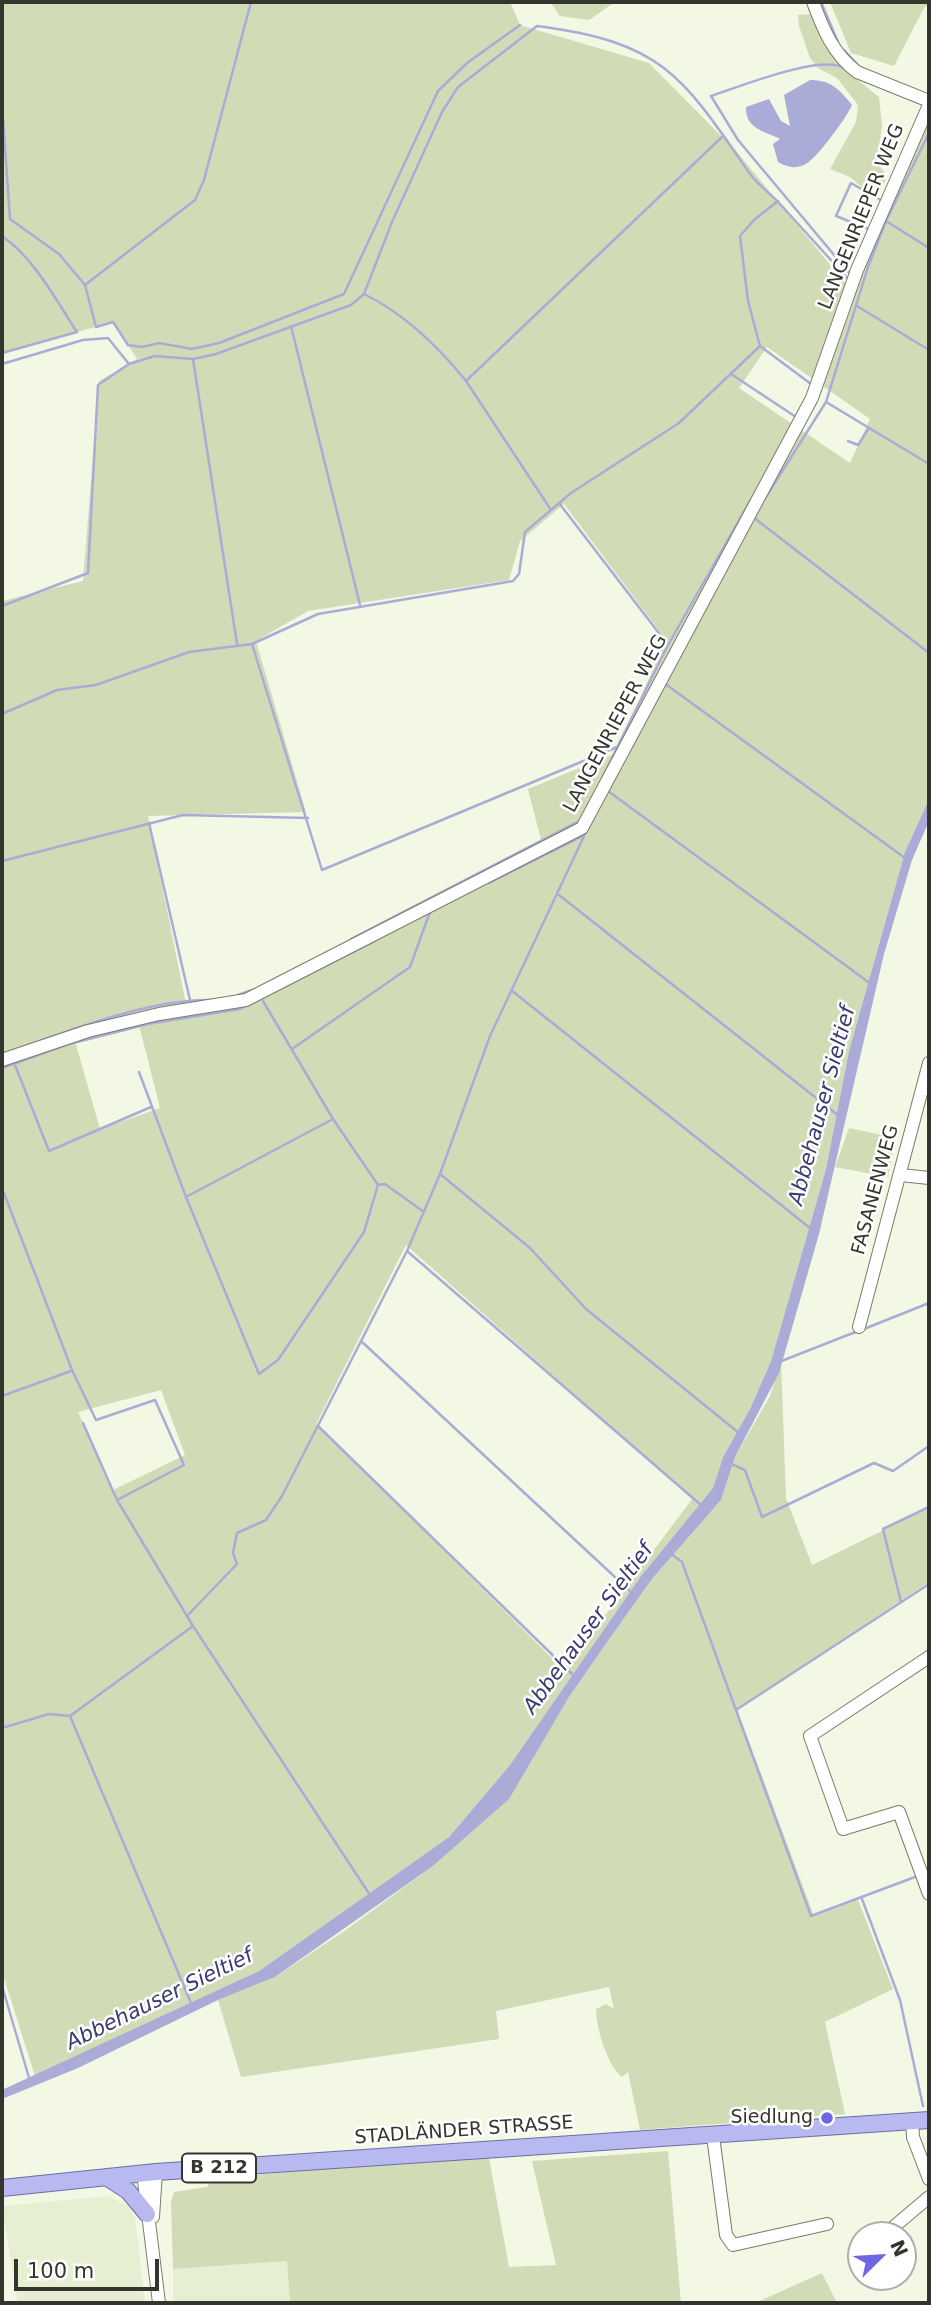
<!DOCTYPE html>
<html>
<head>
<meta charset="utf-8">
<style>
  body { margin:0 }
  #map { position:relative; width:931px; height:2305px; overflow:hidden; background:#f2f8e3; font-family:"DejaVu Sans",sans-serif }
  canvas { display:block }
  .frame { position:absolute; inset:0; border:4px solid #34362e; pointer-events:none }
  .north { position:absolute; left:847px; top:2221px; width:70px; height:70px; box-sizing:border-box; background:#fff; border:2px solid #aeafab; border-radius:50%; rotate:66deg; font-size:19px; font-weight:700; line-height:28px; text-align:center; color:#34362e }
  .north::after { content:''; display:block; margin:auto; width:24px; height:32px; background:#6f67e1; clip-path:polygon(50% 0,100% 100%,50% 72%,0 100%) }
  .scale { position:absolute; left:14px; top:2259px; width:145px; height:32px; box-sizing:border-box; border:4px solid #34362e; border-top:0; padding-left:9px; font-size:21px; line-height:24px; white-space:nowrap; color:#34362e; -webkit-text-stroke:5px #fff; paint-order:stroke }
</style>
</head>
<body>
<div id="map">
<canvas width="931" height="2305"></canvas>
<div class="frame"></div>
<div class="north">N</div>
<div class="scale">100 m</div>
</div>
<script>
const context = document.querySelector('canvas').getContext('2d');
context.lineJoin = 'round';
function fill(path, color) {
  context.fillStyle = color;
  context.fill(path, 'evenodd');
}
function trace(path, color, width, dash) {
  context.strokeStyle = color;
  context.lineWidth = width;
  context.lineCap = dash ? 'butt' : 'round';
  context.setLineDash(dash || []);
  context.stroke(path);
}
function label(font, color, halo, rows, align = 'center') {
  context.font = font + ' "DejaVu Sans",sans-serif';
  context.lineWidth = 5;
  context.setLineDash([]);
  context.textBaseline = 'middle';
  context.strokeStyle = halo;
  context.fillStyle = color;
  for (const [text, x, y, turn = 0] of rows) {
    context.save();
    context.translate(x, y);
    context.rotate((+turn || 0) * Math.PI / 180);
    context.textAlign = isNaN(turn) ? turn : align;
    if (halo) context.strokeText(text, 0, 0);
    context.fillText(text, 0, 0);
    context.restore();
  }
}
fill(new Path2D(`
  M108 2196 128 2206 135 2218 145 2303H18L2 2206Z
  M287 2261 290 2303H173V2269Z`), '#e6efd2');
fill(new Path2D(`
  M2 2H510L520 25 649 63 736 151 847 285 929 118V799L905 852 849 1051 826 1169 771 1361 750 1409 723 1457 713 1488 641 1576 510 1765 449 1837 259 1971 35 2076 2 1972V601L83 581 99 381 137 359 113 322 2 353ZM767 347 870 419 850 463 739 388ZM564 504 666 640 616 753 528 789 543 848 264 996 186 1004 148 816 306 812 256 641 308 611 509 580 520 541ZM139 1025 160 1108 100 1129 75 1041ZM406 1245 692 1499 564 1670 316 1424ZM161 1390 185 1455 113 1490 78 1412Z
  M550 2H615L589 20 560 16Z
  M830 2H929V7L925 6 894 66 851 53Z
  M814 14 842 67 879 97 882 125 877 163 886 174 885 182 879 190 866 191 850 177 830 169 856 122 858 105 837 78 818 68 810 58 799 26 798 15Z
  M849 1128 896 1138 888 1177 835 1167Z
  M781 1361 786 1498 812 1565 929 1508V1582L737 1709 814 1916 858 1900 893 1989 825 2022 845 2114 640 2130 628 2072 622 2077C607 2066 596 2026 596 2009L606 2004 614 2009 609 1987 496 2011 499 2039 241 2077 218 2000 275 1977 343 1932 433 1866 508 1799 569 1697 610 1638 652 1579 721 1500 735 1457 770 1396Z
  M668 2151 681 2303H290L287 2261 173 2269 171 2202 174 2192 207 2187 212 2179 363 2165 489 2158 509 2267 556 2265 532 2161Z
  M822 2273 837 2303H755Z`), '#d1dcb7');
fill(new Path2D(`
  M810 80C831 80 839 89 852 105 847 117 815 161 804 165 794 169 787 167 778 162L773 144 780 139C765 131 745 129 746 107L769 99 781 121 790 126 784 95Z
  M929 799V821L912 860 884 954 819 1234 779 1373 735 1457 721 1500 652 1579 610 1638 569 1697 509 1799 433 1866 275 1977 218 2000 78 2068 2 2099V2090L259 1971 449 1837 510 1765 641 1576 713 1488 723 1457 750 1409 771 1361 826 1169 849 1051 905 852Z`), '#aaacd7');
trace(new Path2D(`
  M821 2 838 42
  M844 50 859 66
  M844 68C820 54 739 87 711 96L738 140 850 274
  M2 104 10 219 59 254 85 285 96 327 113 322 128 345 142 347 159 343 192 349 219 343 344 294 438 91 467 63 520 25
  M929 133 886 221 868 267 826 402 929 464
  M778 201 754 220 740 236 748 301 760 346 811 384
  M886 221 929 248
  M871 230 836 216 851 183 884 202
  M2 236C34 258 56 300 77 332L2 353
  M85 285 195 200 204 180 251 2
  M364 294C405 314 437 345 466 381L551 510
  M857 306 929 350
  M291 326 360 605
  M193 359 237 644
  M2 364 83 340 108 338 129 364
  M731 374 796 417
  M466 381 722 137
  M848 441 858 445 869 428
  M764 500 826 402
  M559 503 668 645
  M753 517 929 653
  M2 606 88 573 98 385 129 364 155 356 193 359 216 354 351 305 364 294 392 222 442 112 458 87 537 26C662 42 682 75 750 174 758 185 771 194 780 204 803 229 826 255 849 280
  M252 644 322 870 617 747
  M664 683 905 858
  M2 714 57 690 96 685 189 652 252 644 318 614 513 581 519 574 525 532 571 493 679 423 760 346
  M603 776 668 645 750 501
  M608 791 871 984
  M149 823 190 1000
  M2 861 183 815 308 818
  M489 883 583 836
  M559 895 839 1116
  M351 939 581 820
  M511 990 810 1228
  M238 995 252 990
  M263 1001 333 1119 378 1185 385 1184 424 1212
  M292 1049 410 967 430 912
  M2 1054C64 1033 146 999 211 1000
  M15 1065 49 1151 151 1107
  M2 1068 69 1044 148 1024 240 1009 375 941
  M139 1072 186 1197 259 1374 278 1360 364 1232 378 1185
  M440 1174 530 1248 586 1309 739 1433
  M2 1188 72 1370 96 1420 155 1400 184 1465 117 1500
  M186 1197 333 1119
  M407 1251 701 1505
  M864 1329 929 1303
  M361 1341 630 1591
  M779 1362 858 1331
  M2 1396 71 1371
  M83 1423 117 1500 193 1626 370 1895
  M318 1426 573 1675
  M729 1463 745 1470 762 1517 874 1463 893 1471 929 1446
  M670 1553 682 1562 811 1916 915 1877
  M901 1602 883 1529 929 1507
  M187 1616 237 1564 233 1553 237 1533 266 1520 282 1496 407 1251 440 1174 490 1036 586 832
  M736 1710 929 1584
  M70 1716 191 2003
  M2 1728 49 1714 70 1716 193 1626
  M862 1899 900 2000 923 2106
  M2 1986 30 2081`), '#aaacd7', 2.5);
const minor = new Path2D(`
  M813 2C823 29 833 54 857 72L929 101
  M2 1060 88 1031 159 1014 246 1000 582 828 812 398 857 270 929 105
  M901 1175 929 1178
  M859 1327 929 1063
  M929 1657 810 1736 843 1829 899 1812 929 1894
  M912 2121 913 2137 929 2179
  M713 2136 726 2235 733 2245 827 2224
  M143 2173 159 2303
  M153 2217 156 2172
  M884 2235 929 2197`);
const major = new Path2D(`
  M106 2177 128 2191 147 2214
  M2 2188 156 2172 929 2120`);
trace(minor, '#787d6b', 14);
trace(major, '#6d6da6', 18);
trace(minor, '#fff', 12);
trace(major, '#b9b9f1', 16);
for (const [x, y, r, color] of [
  [827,2118,7,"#6f67e1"]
]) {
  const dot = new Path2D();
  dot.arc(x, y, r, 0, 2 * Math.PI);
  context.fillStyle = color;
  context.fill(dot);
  trace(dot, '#fff', 2.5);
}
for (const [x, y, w] of [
  [219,2168,74]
]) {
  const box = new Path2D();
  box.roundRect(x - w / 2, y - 14.5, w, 29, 5);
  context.fillStyle = '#fff';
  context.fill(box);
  trace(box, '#34362e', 2);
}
label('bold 18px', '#34362e', null, [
  ["B 212",219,2168]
]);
label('19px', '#34362e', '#fff', [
  ["LANGENRIEPER WEG",862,217,-68],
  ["LANGENRIEPER WEG",616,724,-62],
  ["FASANENWEG",876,1190,-75],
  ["STADLÄNDER STRASSE",464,2131,-4]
]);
label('19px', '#34362e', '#fff', [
  ["Siedlung",813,2118]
], 'right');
label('italic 21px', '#3c3a71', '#fff', [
  ["Abbehauser Sieltief",823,1106,-75],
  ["Abbehauser Sieltief",589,1629,-54],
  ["Abbehauser Sieltief",160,2000,-26]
]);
</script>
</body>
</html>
